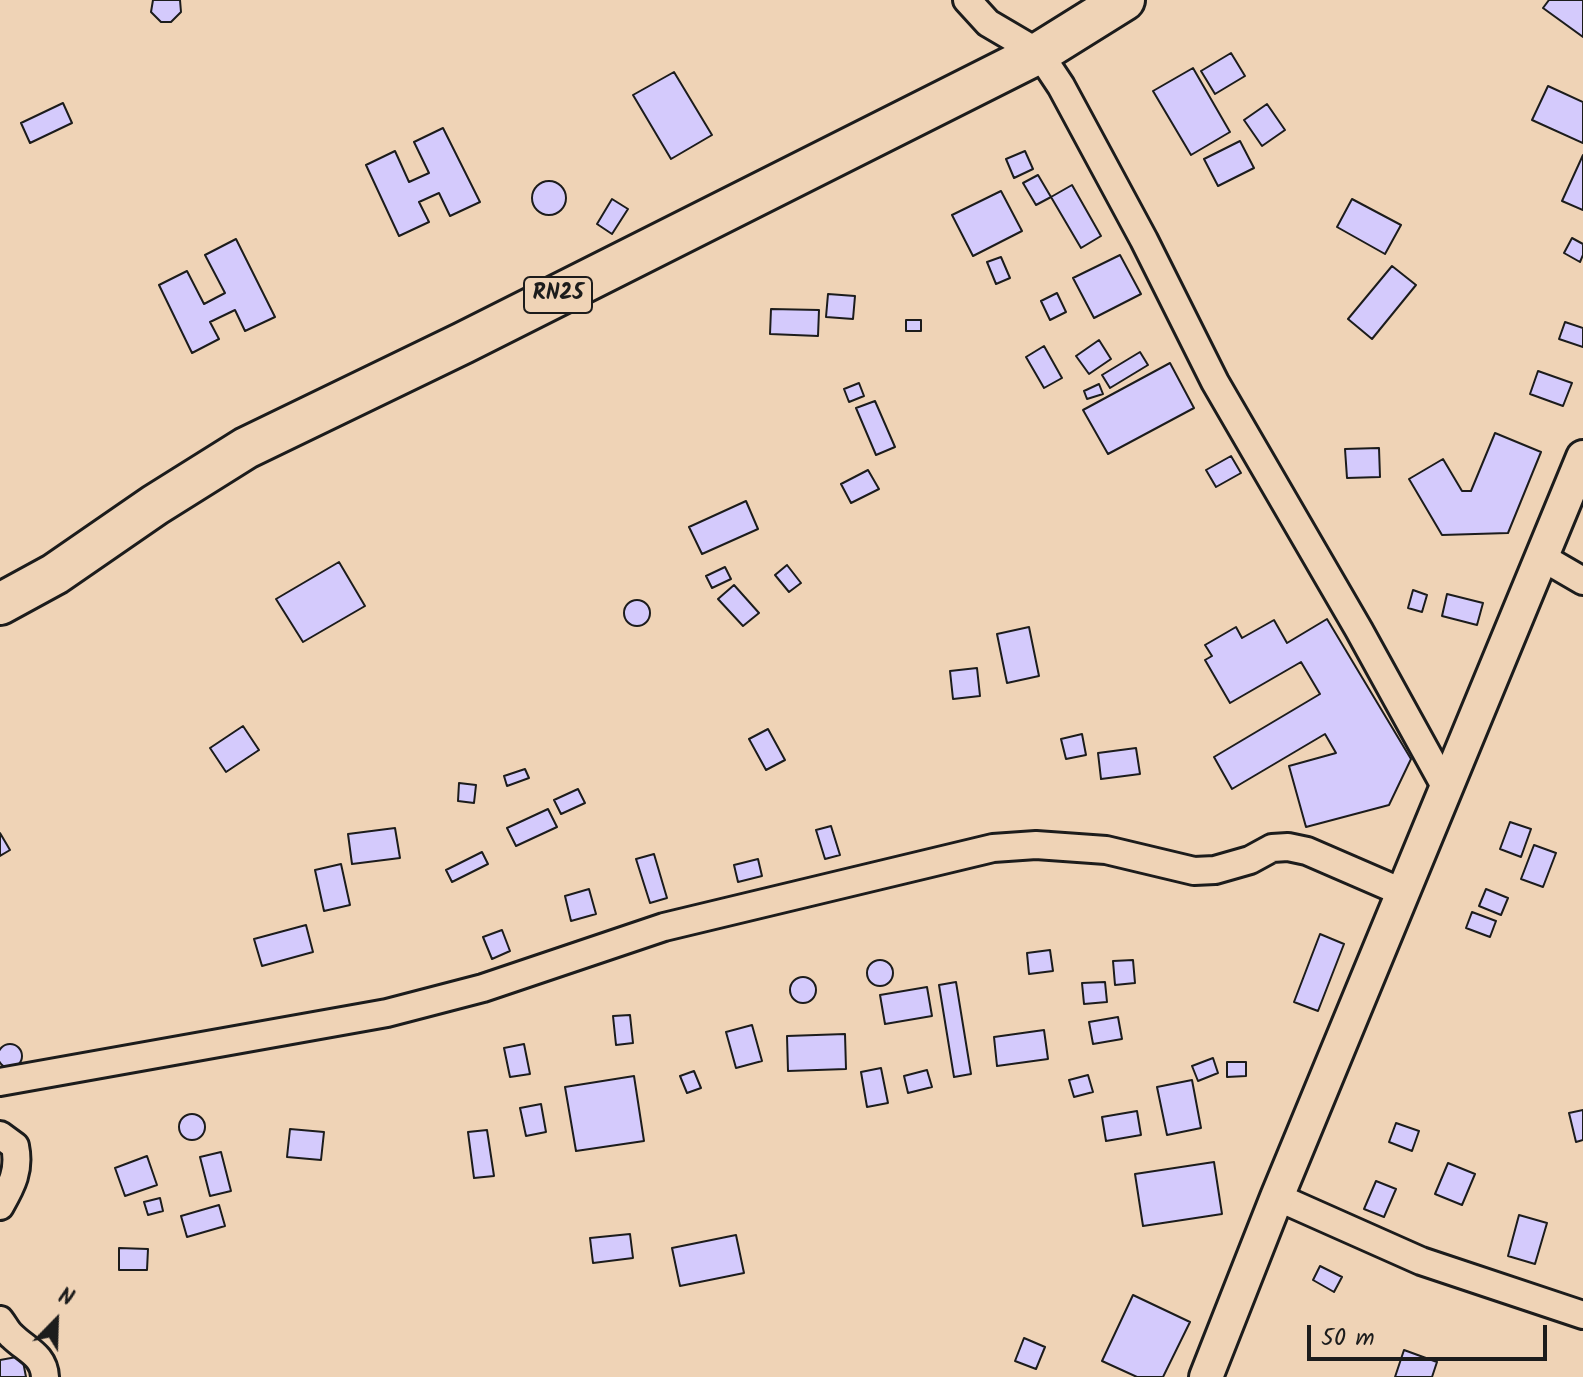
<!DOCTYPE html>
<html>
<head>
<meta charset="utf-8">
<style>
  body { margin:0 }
  #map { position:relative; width:1583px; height:1377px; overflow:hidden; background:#efd3b6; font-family:Kalam,sans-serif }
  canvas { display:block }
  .north { position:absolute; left:16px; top:1281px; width:80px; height:80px; -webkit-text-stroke:6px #efd3b6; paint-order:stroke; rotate:23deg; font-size:22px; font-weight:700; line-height:32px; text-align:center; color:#1c1c1c }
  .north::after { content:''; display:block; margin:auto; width:28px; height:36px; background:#1c1c1c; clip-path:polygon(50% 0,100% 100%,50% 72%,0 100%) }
  .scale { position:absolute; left:1307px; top:1325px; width:240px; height:36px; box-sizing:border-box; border:4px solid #1c1c1c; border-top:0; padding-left:10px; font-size:24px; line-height:28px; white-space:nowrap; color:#1c1c1c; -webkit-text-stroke:6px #efd3b6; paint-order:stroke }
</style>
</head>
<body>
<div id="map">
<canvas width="1583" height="1377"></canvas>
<div class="north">N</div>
<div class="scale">50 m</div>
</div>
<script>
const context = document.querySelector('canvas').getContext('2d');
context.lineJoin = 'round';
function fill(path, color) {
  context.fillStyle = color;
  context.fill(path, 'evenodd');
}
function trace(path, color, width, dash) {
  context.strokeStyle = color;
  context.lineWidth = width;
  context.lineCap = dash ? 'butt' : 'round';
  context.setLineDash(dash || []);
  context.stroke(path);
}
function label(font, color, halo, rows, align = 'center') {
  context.font = font + ' Kalam,sans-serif';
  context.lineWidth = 6;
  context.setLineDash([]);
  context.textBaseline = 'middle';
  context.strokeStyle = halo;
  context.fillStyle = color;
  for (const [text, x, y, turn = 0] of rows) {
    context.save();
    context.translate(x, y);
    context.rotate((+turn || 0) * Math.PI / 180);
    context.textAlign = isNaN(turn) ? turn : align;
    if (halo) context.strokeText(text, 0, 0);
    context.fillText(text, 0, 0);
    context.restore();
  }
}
const building = new Path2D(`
  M153 0H180L181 12 171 22H161L151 12Z
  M1549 0H1583V37L1543 8Z
  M1231 53 1245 76 1215 94 1201 71Z
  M1193 68 1230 132 1191 155 1153 91Z
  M674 72 712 135 671 159 633 95Z
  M1548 86 1583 102V143L1532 120Z
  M63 103 72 123 30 143 21 123Z
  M1267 104 1285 130 1262 146 1244 120Z
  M443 128 480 202 450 216 439 193 419 202 429 222 399 236 366 165 395 151 409 182 429 173 414 142Z
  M1240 141 1254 168 1218 186 1204 159Z
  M1025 151 1033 169 1014 178 1006 159Z
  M1583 155V210L1562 201Z
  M1038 175 1051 197 1036 205 1023 183Z
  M532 198a17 17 0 1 1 34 0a17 17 0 1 1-34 0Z
  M1072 185 1101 236 1081 248 1051 197Z
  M1001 191 1022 231 973 256 952 215Z
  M612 199 628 209 612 234 597 224Z
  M1352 199 1401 225 1385 254 1337 227Z
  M1572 238 1583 244V255L1580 262 1564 253Z
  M236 239 275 317 245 331 235 310 210 322 219 339 192 353 159 285 187 271 204 304 225 293 205 255Z
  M1120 255 1141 294 1094 318 1073 278Z
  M1001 257 1010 278 996 284 987 262Z
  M1392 266 1416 285 1372 339 1348 319Z
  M1057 293 1066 312 1050 320 1041 301Z
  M828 294 855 296 853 319 826 317Z
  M771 309 819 310 818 336 770 334Z
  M906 320H921V331H906Z
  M1565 322 1583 328V347L1559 339Z
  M1099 340 1111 359 1089 374 1076 356Z
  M1044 346 1062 378 1044 388 1026 357Z
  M1140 352 1148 365 1110 388 1102 375Z
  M1170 363 1194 408 1108 454 1083 410Z
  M1538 371 1572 383 1563 406 1530 394Z
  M859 383 864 396 849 402 844 389Z
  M1099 384 1103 394 1087 399 1084 391Z
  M875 401 895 447 876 455 856 408Z
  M1495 433 1541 452 1508 533 1442 535 1409 479 1443 459 1462 491H1471Z
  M1379 448 1380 477 1347 478 1345 449Z
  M1231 456 1241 473 1216 487 1206 470Z
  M868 470 879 489 851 503 841 484Z
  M746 501 758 529 702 554 689 527Z
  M339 562 365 606 303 642 276 599Z
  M787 565 801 583 789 592 775 575Z
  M725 567 731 579 712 588 706 576Z
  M734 585 759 613 743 626 718 599Z
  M1413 590 1427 595 1422 612 1408 608Z
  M1447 594 1483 603 1477 625 1442 616Z
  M624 613a13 13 0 1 1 26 0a13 13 0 1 1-26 0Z
  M1327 619 1411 759 1389 805 1306 827 1289 766 1336 753 1325 734 1232 789 1214 757 1320 694 1301 662 1230 703 1205 660 1212 656 1205 645 1236 627 1242 638 1274 620 1287 643Z
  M1029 627 1039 676 1007 683 997 634Z
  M977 668 980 696 953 699 950 671Z
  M243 726 259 750 226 772 210 748Z
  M768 729 785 760 766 770 749 739Z
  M1082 734 1086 755 1066 759 1061 739Z
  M1136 748 1140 774 1101 779 1098 753Z
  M525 769 529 778 507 786 504 776Z
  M459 783 476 785 474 803 458 801Z
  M578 789 585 803 561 814 554 800Z
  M548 809 557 827 516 846 507 828Z
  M1510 822 1531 829 1521 857 1500 849Z
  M831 826 840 855 825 859 816 830Z
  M395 828 400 858 352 864 348 834Z
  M0 833 10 850 0 856Z
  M1534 845 1556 853 1543 887 1521 879Z
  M482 852 488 864 452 882 446 870Z
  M654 854 667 898 650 903 636 859Z
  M758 859 762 876 738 882 734 865Z
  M341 864 350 905 324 911 315 870Z
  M589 889 596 914 571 921 565 896Z
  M1486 889 1508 898 1501 915 1479 906Z
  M1472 912 1496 921 1490 937 1466 928Z
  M306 925 313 952 262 966 254 939Z
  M502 930 510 951 492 959 483 937Z
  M1320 934 1344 944 1318 1011 1294 1002Z
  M1050 950 1053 971 1029 974 1027 953Z
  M867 973a13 13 0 1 1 26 0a13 13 0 1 1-26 0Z
  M1133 960 1135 983 1115 985 1113 961Z
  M790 990a13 13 0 1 1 26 0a13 13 0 1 1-26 0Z
  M956 982 971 1074 954 1077 939 985Z
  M1105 982 1107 1002 1084 1004 1082 983Z
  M927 987 932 1016 885 1024 880 995Z
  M630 1015 633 1043 616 1045 613 1016Z
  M1118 1017 1122 1039 1093 1044 1089 1022Z
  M752 1025 762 1061 736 1068 726 1032Z
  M1044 1030 1048 1059 997 1066 994 1037Z
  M845 1034 846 1069 788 1071 787 1036Z
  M-2 1056a12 12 0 1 1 24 0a12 12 0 1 1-24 0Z
  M524 1044 530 1074 510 1077 504 1048Z
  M1213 1058 1218 1073 1198 1081 1192 1066Z
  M1227 1062H1246V1076L1227 1077Z
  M881 1068 888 1103 867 1107 861 1072Z
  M927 1070 932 1087 908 1093 904 1076Z
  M694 1071 701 1088 687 1093 680 1076Z
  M1088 1075 1093 1092 1074 1097 1069 1080Z
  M634 1076 644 1141 576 1151 565 1087Z
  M1192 1080 1201 1128 1167 1135 1157 1087Z
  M541 1104 546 1132 526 1136 520 1108Z
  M1583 1110V1140L1576 1142 1569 1113Z
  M1137 1111 1141 1135 1106 1141 1102 1117Z
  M179 1127a13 13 0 1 1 26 0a13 13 0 1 1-26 0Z
  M1396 1123 1419 1131 1412 1151 1389 1142Z
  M290 1129 324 1132 321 1160 287 1157Z
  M487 1130 494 1176 474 1178 468 1132Z
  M221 1152 231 1191 210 1196 200 1157Z
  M147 1156 157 1185 125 1196 115 1168Z
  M1214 1162 1222 1214 1143 1226 1135 1174Z
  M1448 1163 1475 1174 1462 1205 1435 1194Z
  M1376 1181 1396 1189 1384 1217 1364 1209Z
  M160 1198 163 1211 148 1215 144 1202Z
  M219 1205 225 1226 187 1237 181 1216Z
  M1519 1215 1547 1223 1535 1264 1508 1256Z
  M630 1234 633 1258 593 1263 590 1238Z
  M736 1235 744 1273 680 1286 672 1248Z
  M119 1248 148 1249 147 1270H119Z
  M1320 1266 1342 1277 1334 1292 1313 1280Z
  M1133 1295 1190 1322 1163 1377H1137L1102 1361Z
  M1024 1338 1045 1347 1036 1369 1015 1361Z
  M1404 1350 1437 1362 1432 1377H1395Z
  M22 1356 26 1377H0V1360Z`);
fill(building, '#d4cafc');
trace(building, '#1c1c1c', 2);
const minor = new Path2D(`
  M967 0 988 23 1039 53 1061 86 1144 240 1215 382 1359 630 1446 788
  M1540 556 1583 581
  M0 1082 387 1013 483 988 664 927 993 848 1036 845 1106 850 1194 871 1215 870 1250 860 1272 848 1288 847 1307 851 1404 893
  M0 1135 15 1146C20 1170 12 1185 0 1206
  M1277 1197 1421 1261 1583 1315
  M0 1320C4 1325 7 1332 12 1336 26 1350 44 1355 45 1377`);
const tertiary = new Path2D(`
  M1206 1377 1277 1197 1583 457`);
const primary = new Path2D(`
  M0 604 55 574 155 505 246 448 463 343 1039 53 1124 0`);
trace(minor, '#1c1c1c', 32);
trace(tertiary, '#1c1c1c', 38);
trace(primary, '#1c1c1c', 46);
trace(minor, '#efd3b6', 26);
trace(tertiary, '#efd3b6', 32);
trace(primary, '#efd3b6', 40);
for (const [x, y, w] of [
  [558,295,68]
]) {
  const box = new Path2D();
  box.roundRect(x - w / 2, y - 18, w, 36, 6);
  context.fillStyle = '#efd3b6';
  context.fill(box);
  trace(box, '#1c1c1c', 2);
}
label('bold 22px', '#1c1c1c', null, [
  ["RN25",558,295]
]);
</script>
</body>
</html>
